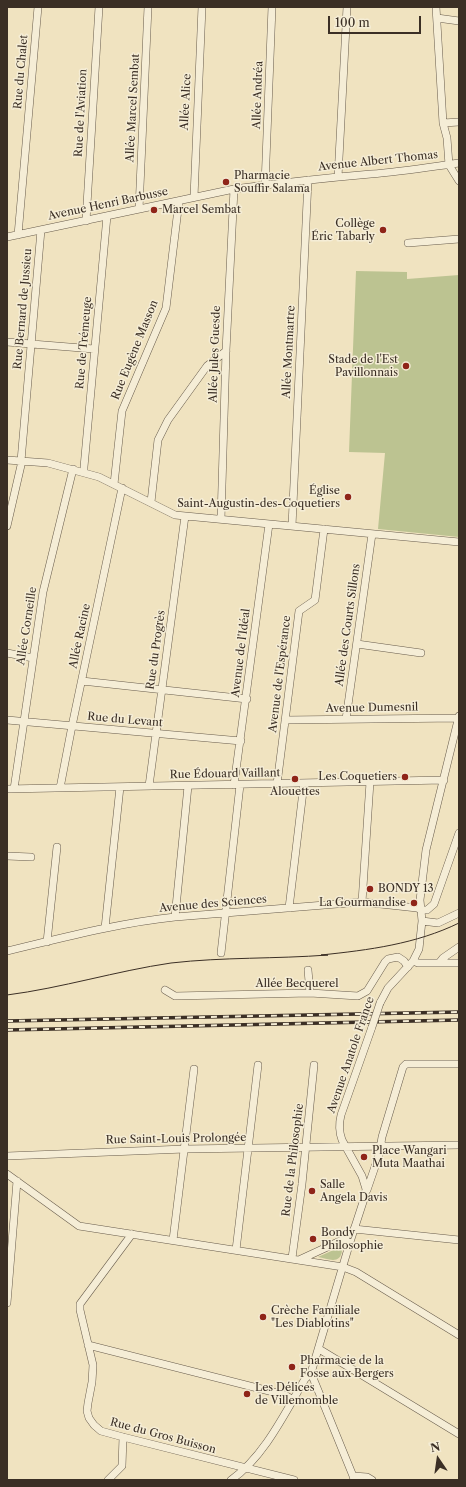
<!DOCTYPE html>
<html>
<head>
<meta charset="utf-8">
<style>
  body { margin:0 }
  #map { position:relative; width:466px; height:1487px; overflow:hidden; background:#f0e3c0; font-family:"Libre Caslon Text",serif }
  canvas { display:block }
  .frame { position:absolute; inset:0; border:8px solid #3b2f25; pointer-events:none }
  .north { position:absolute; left:418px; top:1439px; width:40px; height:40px; -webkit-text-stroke:3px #f5edd6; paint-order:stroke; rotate:347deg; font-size:11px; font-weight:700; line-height:16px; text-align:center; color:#3b2f25 }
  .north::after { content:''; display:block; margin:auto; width:14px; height:18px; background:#3b2f25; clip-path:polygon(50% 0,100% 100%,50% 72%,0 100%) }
  .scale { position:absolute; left:328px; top:16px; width:93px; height:18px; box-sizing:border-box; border:2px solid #3b2f25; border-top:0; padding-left:5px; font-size:12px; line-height:14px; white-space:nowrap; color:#3b2f25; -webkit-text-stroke:3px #f5edd6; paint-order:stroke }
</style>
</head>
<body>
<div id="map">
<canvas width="466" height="1487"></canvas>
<div class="frame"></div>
<div class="north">N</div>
<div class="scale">100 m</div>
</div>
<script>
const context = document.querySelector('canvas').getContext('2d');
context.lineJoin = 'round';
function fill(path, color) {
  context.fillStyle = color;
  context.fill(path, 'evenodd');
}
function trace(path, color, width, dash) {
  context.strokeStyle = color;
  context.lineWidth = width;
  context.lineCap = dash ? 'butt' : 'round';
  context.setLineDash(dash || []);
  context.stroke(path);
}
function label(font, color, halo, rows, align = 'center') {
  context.font = font + ' "Libre Caslon Text",serif';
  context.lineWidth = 3;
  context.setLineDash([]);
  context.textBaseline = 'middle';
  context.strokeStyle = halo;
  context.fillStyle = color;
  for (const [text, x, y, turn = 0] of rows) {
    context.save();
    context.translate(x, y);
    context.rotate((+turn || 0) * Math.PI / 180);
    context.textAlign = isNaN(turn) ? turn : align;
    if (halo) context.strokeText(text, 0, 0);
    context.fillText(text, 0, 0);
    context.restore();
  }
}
fill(new Path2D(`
  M356 271 407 272V279L459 275V537L378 529 385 453 349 452Z
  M338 1248 342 1250C341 1265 328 1259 318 1257Z`), '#bcc391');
const minor = new Path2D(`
  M436 7 443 123 447 138 449 165 459 181
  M437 18 459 21
  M443 123 459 122
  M338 177 347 7
  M265 185 272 7
  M194 197 202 7
  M139 209 148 7
  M86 221 99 7
  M18 235 38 7
  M7 237 234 189C280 183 325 178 371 174 400 172 430 167 459 163
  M408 243 459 239
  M7 342 94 349
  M7 460 48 463 99 477 175 515 459 542
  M21 461 41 230
  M84 472V467L107 216
  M114 484 122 411 166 308 179 201
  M151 502 158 440 168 420 207 366 226 351
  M221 519 226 351 234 189
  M7 526 22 461
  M292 526 308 180
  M357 644 421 653
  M7 653 33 658
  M82 681 247 699
  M346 719 372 534
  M7 720 241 741
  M285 720 459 718
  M277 784 299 611 315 600 324 529
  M234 785 269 524
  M149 786 185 516
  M60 788 72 726 122 488
  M7 789 444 780
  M14 789 43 592 73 469
  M7 856 31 857
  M362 902 370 782
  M289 908 304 783
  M422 910H427L434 904 459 833
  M175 917 188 786
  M422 921 438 923 459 913
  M105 928 120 787
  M47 942 57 847
  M7 951C62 938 118 923 175 917L362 902 417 908 422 910
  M221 953 240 785
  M413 961 418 963H439L443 958 459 947
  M439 963H459
  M308 970 310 993
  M165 990 175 996 310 993 358 996 367 991 385 962 388 959 398 957 404 961 408 967
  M380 1003 388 988 413 961 419 949 422 921 420 900 426 850 459 716
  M7 1156 185 1149 459 1145
  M7 1174 79 1226 343 1267 356 1272 459 1335
  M367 1190 379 1155 382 1137 403 1067 406 1064H459
  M354 1229 459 1240
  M132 1234 80 1304V1310L93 1365 92 1382 88 1403 87 1411 89 1418 94 1425 101 1431 123 1437 294 1480
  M173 1240 194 1069
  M236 1250 258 1065
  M292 1258 302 1184 314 1065
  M299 1260 351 1236
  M7 1303 17 1181
  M88 1345 285 1395 293 1400
  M319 1349 459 1434
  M353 1476 367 1477 372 1480
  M108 1480 122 1466 123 1437
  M231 1480C264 1457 285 1413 305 1379L311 1373
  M354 1480 353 1476 311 1373 350 1242 365 1196 366 1189 362 1176 342 1140C339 1132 339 1123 341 1115L372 1027`);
trace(minor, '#685c4c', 8);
trace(minor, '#f5edd6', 7);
trace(new Path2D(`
  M7 995C62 988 116 971 171 963 223 957 276 959 328 955H321C369 950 416 944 459 923`), '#3b2f25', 1);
const rail = new Path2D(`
  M7 1021 459 1012
  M7 1030 459 1020`);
trace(rail, '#3b2f25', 3.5);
trace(rail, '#f5edd6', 2, [6]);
const minorBridge = new Path2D(`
  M372 1027 380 1003`);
trace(minorBridge, '#685c4c', 8, []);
trace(minorBridge, '#f5edd6', 7);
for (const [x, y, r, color] of [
  [226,182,4,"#8f2418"],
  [154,210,4,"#8f2418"],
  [383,230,4,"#8f2418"],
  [406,366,4,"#8f2418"],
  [348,497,4,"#8f2418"],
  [405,777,4,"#8f2418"],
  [295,779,4,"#8f2418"],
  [370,889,4,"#8f2418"],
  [414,903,4,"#8f2418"],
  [364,1157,4,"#8f2418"],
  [312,1191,4,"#8f2418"],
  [313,1239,4,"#8f2418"],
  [263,1317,4,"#8f2418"],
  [292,1367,4,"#8f2418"],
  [247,1394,4,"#8f2418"]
]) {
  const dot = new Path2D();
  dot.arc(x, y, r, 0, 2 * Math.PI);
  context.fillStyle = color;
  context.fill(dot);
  trace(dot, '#f5edd6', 1.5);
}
label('11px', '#3b2f25', '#f5edd6', [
  ["Rue du Chalet",21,72,-85],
  ["Allée Andréa",258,95,-88],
  ["Allée Alice",186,102,-87],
  ["Allée Marcel Sembat",133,108,-87],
  ["Rue de l'Aviation",81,113,-87],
  ["Avenue Albert Thomas",378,161,-6],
  ["Avenue Henri Barbusse",108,204,-12],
  ["Rue Bernard de Jussieu",23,309,-85],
  ["Rue de Trémeuge",84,343,-85],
  ["Rue Eugène Masson",135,350,-68],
  ["Allée Montmartre",289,352,-87],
  ["Allée Jules Guesde",215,354,-88],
  ["Allée des Courts Sillons",348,625,-82],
  ["Allée Corneille",27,626,-81],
  ["Allée Racine",80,636,-78],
  ["Rue du Progrès",156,650,-82],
  ["Avenue de l'Idéal",241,653,-83],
  ["Avenue de l'Espérance",280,674,-83],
  ["Avenue Dumesnil",372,708,-1],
  ["Rue du Levant",125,720,5],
  ["Rue Édouard Vaillant",225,774,-1],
  ["Avenue des Sciences",213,904,-5],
  ["Allée Becquerel",297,984],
  ["Avenue Anatole France",351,1055,-71],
  ["Rue Saint-Louis Prolongée",176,1139,-1],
  ["Rue de la Philosophie",293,1160,-83],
  ["Rue du Gros Buisson",163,1436,15]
]);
label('11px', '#3b2f25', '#f5edd6', [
  ["Pharmacie",234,176],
  ["Souffir Salama",234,189],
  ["Marcel Sembat",162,210],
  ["Collège",375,224,"right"],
  ["Éric Tabarly",375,237,"right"],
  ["Stade de l'Est",398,360,"right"],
  ["Pavillonnais",398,373,"right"],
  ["Église",340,491,"right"],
  ["Saint-Augustin-des-Coquetiers",340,504,"right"],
  ["Les Coquetiers",397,777,"right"],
  ["Alouettes",295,792,"center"],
  ["BONDY 13",378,889],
  ["La Gourmandise",406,903,"right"],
  ["Place Wangari",372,1151],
  ["Muta Maathai",372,1164],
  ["Salle",320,1185],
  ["Angela Davis",320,1198],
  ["Bondy",321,1233],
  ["Philosophie",321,1246],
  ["Crèche Familiale",271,1311],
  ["\"Les Diablotins\"",271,1324],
  ["Pharmacie de la",300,1361],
  ["Fosse aux Bergers",300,1374],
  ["Les Délices",255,1388],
  ["de Villemomble",255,1401]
], 'left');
</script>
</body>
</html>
